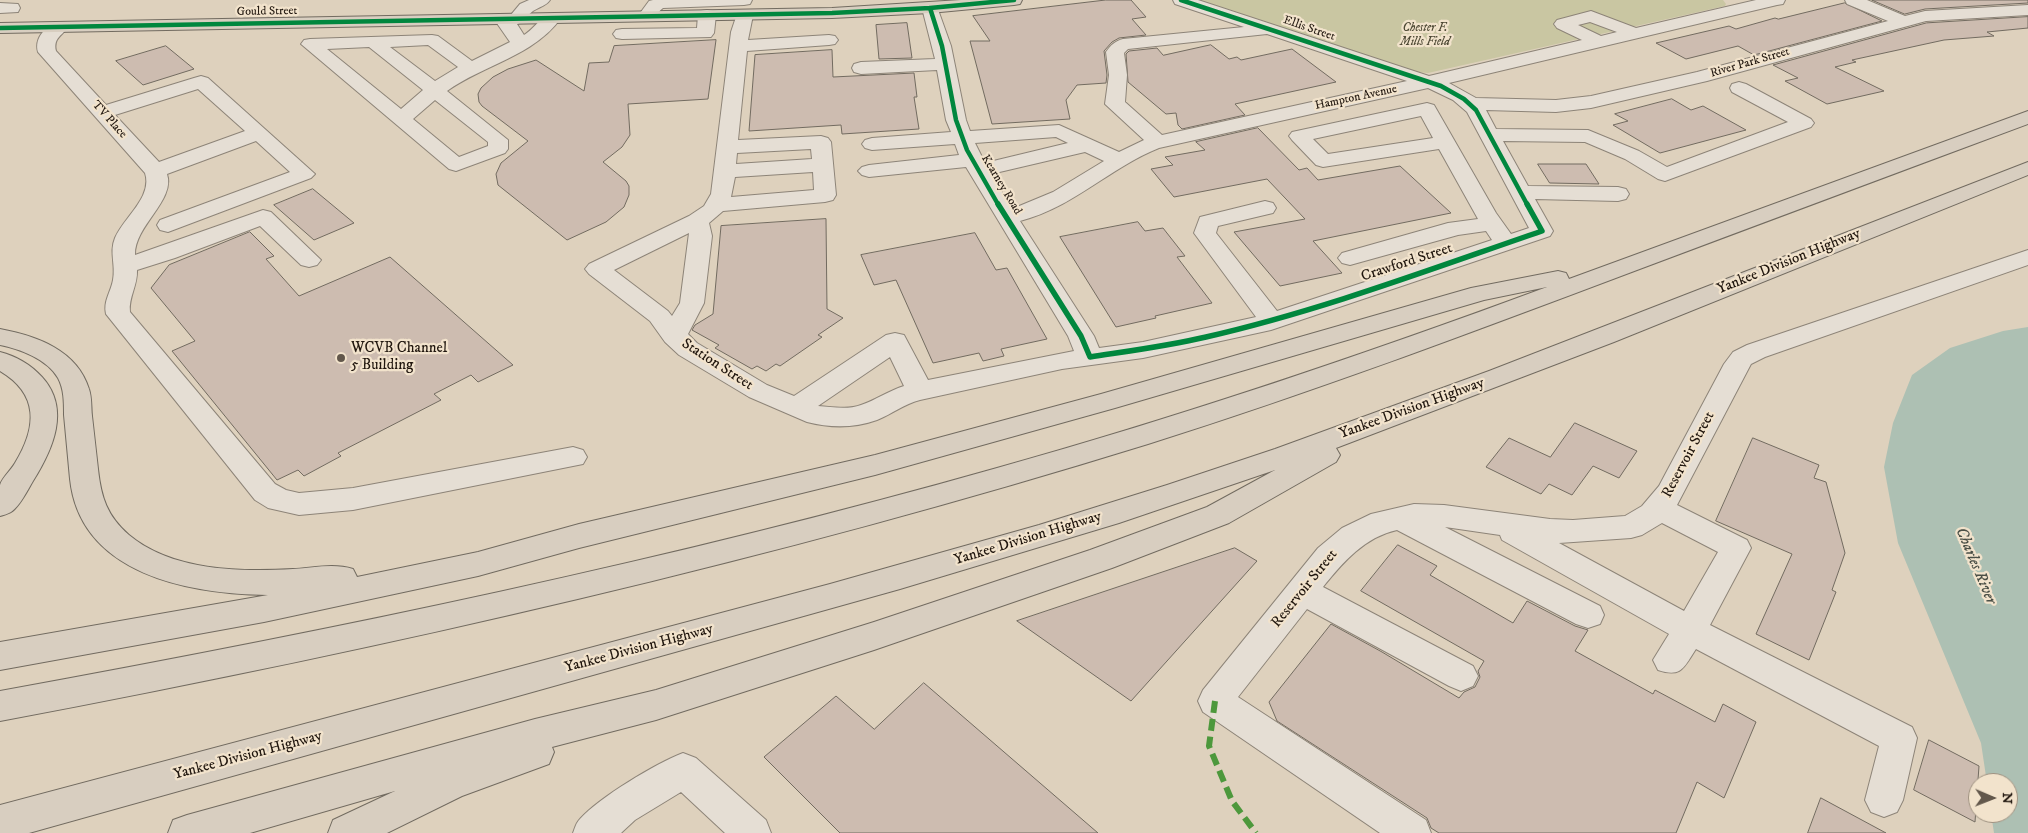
<!DOCTYPE html>
<html>
<head>
<meta charset="utf-8">
<style>
  body { margin:0 }
  #map { position:relative; width:2028px; height:833px; overflow:hidden; background:#ded1bd; font-family:"IM FELL DW Pica",serif }
  canvas { display:block }
  .north { position:absolute; left:1968px; top:773px; width:50px; height:50px; box-sizing:border-box; background:#f2e3cc; border:1px solid #9e9180; border-radius:50%; rotate:91deg; font-size:14px; font-weight:700; line-height:20px; text-align:center; color:#20160e }
  .north::after { content:''; display:block; margin:auto; width:18px; height:22px; background:#62574b; clip-path:polygon(50% 0,100% 100%,50% 72%,0 100%) }
</style>
</head>
<body>
<div id="map">
<canvas width="2028" height="833"></canvas>
<div class="north">N</div>
</div>
<script>
const context = document.querySelector('canvas').getContext('2d');
context.lineJoin = 'round';
function fill(path, color) {
  context.fillStyle = color;
  context.fill(path, 'evenodd');
}
function trace(path, color, width, dash) {
  context.strokeStyle = color;
  context.lineWidth = width;
  context.lineCap = dash ? 'butt' : 'round';
  context.setLineDash(dash || []);
  context.stroke(path);
}
function label(font, color, halo, rows, align = 'center') {
  context.font = font + ' "IM FELL DW Pica",serif';
  context.lineWidth = 4.5;
  context.setLineDash([]);
  context.textBaseline = 'middle';
  context.strokeStyle = halo;
  context.fillStyle = color;
  for (const [text, x, y, turn = 0] of rows) {
    context.save();
    context.translate(x, y);
    context.rotate((+turn || 0) * Math.PI / 180);
    context.textAlign = isNaN(turn) ? turn : align;
    if (halo) context.strokeText(text, 0, 0);
    context.fillText(text, 0, 0);
    context.restore();
  }
}
fill(new Path2D(`
  M1198 0H1723L1726 4 1725 6 1428 73 1416 72Z`), '#c9c6a2');
fill(new Path2D(`
  M2028 327V833H1994L1991 813H2008V783H1987L1981 743 1898 543 1884 467 1893 423 1912 375 1950 348 2003 331Z`), '#adc0b3');
const building = new Path2D(`
  M1106 0H1131L1146 17 1132 19 1146 35 1119 38 1112 42 1104 51 1107 75 1106 83 1077 85 1066 100 1070 119 992 124 970 41H990L973 16Z
  M1872 0H2028V3L1925 9 1905 14Z
  M1845 3 1882 21 1754 55 1738 46 1686 59 1656 43 1729 26 1736 29 1775 18 1778 19Z
  M2028 17V28L1987 32 1994 36 1944 40 1852 60 1856 62 1835 67 1884 91 1827 104 1785 81 1798 78 1773 65 1926 23Z
  M907 23 912 58 879 59 876 25Z
  M716 40 708 99 628 104 630 135 622 147 603 162 626 181 629 186V195L624 207 606 222 567 240 498 185 496 174 501 163 528 141 482 106 479 102 478 94 481 88 493 77 508 69 536 60 584 91 589 63 609 62 614 46Z
  M1211 45 1229 59 1237 57 1241 60 1292 49 1336 82 1235 104 1245 115 1182 129 1178 125 1176 113 1166 114 1128 82 1126 54 1129 51 1157 48 1163 55Z
  M166 46 194 69 143 85 116 61Z
  M832 50 833 77 914 73 917 97H914L919 129 842 134 841 125 749 131 755 55Z
  M1672 99 1691 110 1703 106 1746 130 1660 153 1613 125 1628 121 1615 114Z
  M1258 128 1299 170 1307 168 1318 180 1400 166 1451 213 1313 241 1342 273 1280 286 1234 232 1305 219 1267 179 1174 197 1151 169 1173 165 1165 157 1205 150 1196 142Z
  M1538 164H1586L1599 184 1550 183Z
  M313 189 354 223 314 240 274 205Z
  M826 219 827 309 843 318 818 335 822 337 780 366 776 364 766 371 757 366 752 369 715 348 719 345 692 330 695 325 713 314 721 226Z
  M1138 222 1145 231 1163 228 1185 256 1177 257 1212 303 1155 316 1156 318 1116 327 1060 237Z
  M250 232 274 256 266 259 299 296 390 257 513 365 478 382 471 375 434 394 441 400 338 453 341 456 304 476 298 470 277 480 172 351 195 341 151 288 169 265Z
  M975 233 996 270 1007 268 1047 339 1001 349 1004 356 983 361 979 353 933 363 896 280 874 285 861 255Z
  M1575 423 1637 451 1619 478 1593 466 1572 495 1549 484 1541 494 1486 467 1509 438 1550 457Z
  M1753 438 1819 465 1814 478 1826 482 1845 553 1832 590 1836 592 1809 660 1756 634 1792 554 1716 521Z
  M1398 545 1437 566 1430 575 1513 623 1527 601 1575 626 1588 630 1575 651 1653 694 1655 690 1715 722 1723 704 1756 722 1724 798 1697 782 1676 833H1439L1431 828 1427 818 1277 721 1269 702 1331 624 1382 652 1459 698 1464 692 1475 687 1480 677 1478 671 1484 661 1361 591Z
  M1235 548 1257 561 1131 701 1017 621Z
  M924 683 1098 833H840L764 757 836 696 874 729Z
  M1929 740 1979 766 1975 822 1914 790Z
  M1821 798 1886 833H1808Z`);
fill(building, '#cdbcb0');
trace(building, '#726b60', 1);
const minor = new Path2D(`
  M529 0H550C546 6 539 7 533 11 526 16 525 22 517 24L524 35C536 28 543 11 558 14L561 18C534 56 483 65 447 91L508 140V149L505 153 456 171 449 169 301 44 304 40 310 39 432 35 438 36 472 61 510 42 494 19 497 15 503 14 510 16 520 4ZM428 45 458 67 435 81 390 47ZM369 47 423 90 401 109 327 49ZM435 100 488 142V146L459 157 413 119Z
  M653 0H752L750 4 744 5 663 8C654 15 654 23 641 20L638 16 649 1Z
  M1173 0H1198L1429 76 1582 40 1557 28 1554 24 1557 20 1591 11 1636 28 1756 0H1785L1783 4 1777 5 1449 83 1476 98 1556 100 1591 96 1697 72 1888 21 1847 4 1845 0H1867L1905 16 1925 11 2028 5V15L1926 21 1707 81 1591 108 1556 112 1486 110 1496 129 1588 130 1639 151 1667 167 1788 122 1732 92 1730 88 1732 84 1739 82 1746 84 1811 119 1814 123 1811 127 1665 181 1658 179 1625 159 1585 142 1503 141 1528 186 1618 187 1626 189 1629 194 1626 199 1618 201 1535 199 1553 231 1550 236 1271 330 1143 358 1062 369 920 400C904 404 892 414 877 420 855 428 830 428 807 422L749 397 679 355 665 342 650 321 589 274 585 269 589 264 689 216 704 206 711 194 731 32 738 11H750L753 15 748 40 829 35 835 36 838 40 835 44 829 45 747 51 738 140 821 136 828 138 831 142 836 195 833 200 825 202 723 211 709 223 712 236 704 303 688 334 697 343 767 385 794 396 886 335 895 333 904 335 928 380 1074 351 1068 336 966 167 869 177 862 175 858 171 862 167 869 165 959 155 955 144 872 150 865 148 862 144 865 140 872 138 951 132 946 120 937 70 861 74 854 72 852 68 854 64 861 62 935 59 922 8 924 4H936L951 46 966 120 970 131 1059 125 1119 152 1144 140 1105 104 1109 75 1106 52C1111 45 1115 41 1123 39L1244 27 1175 4ZM1590 22 1617 32 1601 36 1578 25ZM1267 34 1407 81 1162 135 1125 102 1127 75 1124 53 1128 49ZM1428 88 1453 100 1467 112 1529 228 1511 234 1496 213 1434 105 1427 103 1292 132 1289 136 1292 140 1316 165 1323 167 1439 149 1478 219 1448 223 1342 253 1338 258 1342 263 1350 265 1458 235 1486 231 1492 240 1277 311 1216 233 1218 226 1273 213 1276 208 1273 203 1265 201 1200 217 1194 233 1256 317 1143 342 1099 348 1094 336 1020 221C1074 207 1109 168 1159 148ZM1421 116 1433 138 1328 154 1313 139ZM1056 137 1068 143 985 163 975 143ZM811 149 812 159 736 164 737 153ZM1085 152 1104 161 1053 192 1012 209 991 174ZM813 172 814 190 731 197 735 177ZM689 233 680 303 672 316 668 311 614 270ZM890 357 904 386C888 391 876 400 861 405 848 410 832 407 818 406Z
  M0 3 18 4 20 8 18 12 0 13Z
  M707 10 713 11 716 15 714 33 711 37 622 39 616 38 613 34 616 30 622 29 697 28 698 15 701 11Z
  M59 22 65 23 68 27C62 36 53 38 56 51L106 105 194 78 201 76 208 78 315 174 311 178 168 232 160 230 157 225 160 220 290 172 256 141 167 174C176 200 134 226 135 255L263 210 271 212 321 260 317 265 309 267 301 265 260 226 175 258 137 270C138 285 128 298 130 312L275 484 286 490 299 493 353 488 573 447 583 450 587 457 583 464 353 510 299 515 268 508 255 500 106 314C103 301 111 292 113 280 116 265 109 252 115 238 124 217 153 197 145 173L38 52C34 38 46 25 59 22ZM198 89 245 131 159 162 115 115Z
  M2028 250V265L1765 357 1751 364 1677 505 1747 540 1751 548 1710 625 1912 727 1917 738 1903 800 1897 812 1884 817 1871 812 1865 800 1879 746 1696 649C1684 667 1682 678 1658 670L1653 660 1669 634 1502 540 1500 535 1445 527 1600 606 1604 615 1600 624 1588 628 1576 624 1397 530C1365 537 1343 562 1323 587L1473 666 1478 676 1473 686 1461 691 1449 686 1307 609 1238 697 1426 820 1431 833H1380L1203 712 1198 701 1203 690 1318 548 1342 528 1371 514 1414 504 1444 505 1550 519 1573 520 1625 516 1642 506 1659 486 1724 364 1733 352 1747 345ZM1662 523 1718 552 1684 611 1559 543 1631 538 1642 535Z
  M683 753 696 758 766 820 771 833H725L681 792 635 820 621 833H573C575 828 576 823 580 819 600 797 655 764 683 753Z`);
const major = new Path2D(`
  M961 0H1022L1020 4 1014 5 930 13 832 18 0 33V23L832 8Z`);
const highway = new Path2D(`
  M2028 111V124C1895 173 1762 223 1629 273 1470 333 1310 393 1148 444 771 561 387 648 0 721V691C335 630 669 561 997 468 1183 416 1366 354 1547 287L1484 300 1115 408 875 475 579 548 478 576 264 622 0 670V642L268 595C190 594 80 575 70 479 68 457 66 436 64 415 64 402 64 389 58 378 47 359 20 349 0 345V329C37 336 77 350 89 389 92 398 91 407 92 416 94 433 96 451 98 469 101 497 107 516 129 535 172 571 240 572 293 569 313 568 334 563 353 569L357 577 478 552 579 524 875 455 1101 394 1471 288 1558 271 1566 273 1569 279Z
  M2028 162V175L1614 342 1336 448 1340 455 1336 462 1229 523 1112 568 874 650 656 720 552 747 554 752 549 764 462 796 387 833H328L333 820 395 791 250 833H168L173 820 187 815 535 719 656 690 874 622 1090 550 1207 507 1275 470 1119 523 900 589 29 833H0V805L830 584 1039 525 1167 485 1275 449 1489 371Z
  M0 352C16 356 31 365 42 377 71 409 53 449 33 481 27 491 20 506 11 512 8 514 3 515 0 516 0 507 0 494 0 485 2 478 11 470 15 463 37 427 39 394 0 371Z`);
trace(minor, '#8d8478', 2);
trace(major, '#726b60', 2);
trace(highway, '#726b60', 2);
fill(minor, '#e5ded4');
fill(major, '#d8cec0');
fill(highway, '#d8cec0');
trace(new Path2D(`
  M1215 701 1209 746 1232 801 1256 833`), '#4d983c', 6, [12, 6]);
trace(new Path2D(`
  M1181 0 1441 86 1464 99 1476 110 1528 206
  M930 8 942 46 956 120 967 150 999 206
  M0 28 832 13 930 8 1014 0`), '#00873e', 4.5);
trace(new Path2D(`
  M998 204 1081 336 1090 357C1129 351 1168 346 1206 337 1320 311 1431 269 1542 231L1527 204`), '#00873e', 5.5);
for (const [x, y, r, color] of [
  [341,358,5,"#62574b"]
]) {
  const dot = new Path2D();
  dot.arc(x, y, r, 0, 2 * Math.PI);
  context.fillStyle = color;
  context.fill(dot);
  trace(dot, '#f2e3cc', 2);
}
label('12px', '#20160e', '#f2e3cc', [
  ["Gould Street",267,12,-1],
  ["Ellis Street",1309,29,19],
  ["River Park Street",1750,63,-16],
  ["Hampton Avenue",1356,98,-12],
  ["TV Place",109,120,48],
  ["Kearney Road",1001,185,59]
]);
label('italic 12px', '#4d4834', '#f2e3cc', [
  ["Chester F.",1425,29],
  ["Mills Field",1425,43]
]);
label('15px', '#20160e', '#f2e3cc', [
  ["Yankee Division Highway",1789,262,-22],
  ["Crawford Street",1407,263,-18],
  ["Station Street",717,365,33],
  ["Yankee Division Highway",1412,409,-20],
  ["Reservoir Street",1689,455,-62],
  ["Yankee Division Highway",1028,539,-17],
  ["Reservoir Street",1305,589,-51],
  ["Yankee Division Highway",639,649,-15],
  ["Yankee Division Highway",248,756,-15]
]);
label('15px', '#20160e', '#f2e3cc', [
  ["WCVB Channel",351,349],
  ["5 Building",351,366]
], 'left');
label('italic 16px', '#4a4f46', '#f2e3cc', [
  ["Charles River",1975,566,67]
]);
</script>
</body>
</html>
